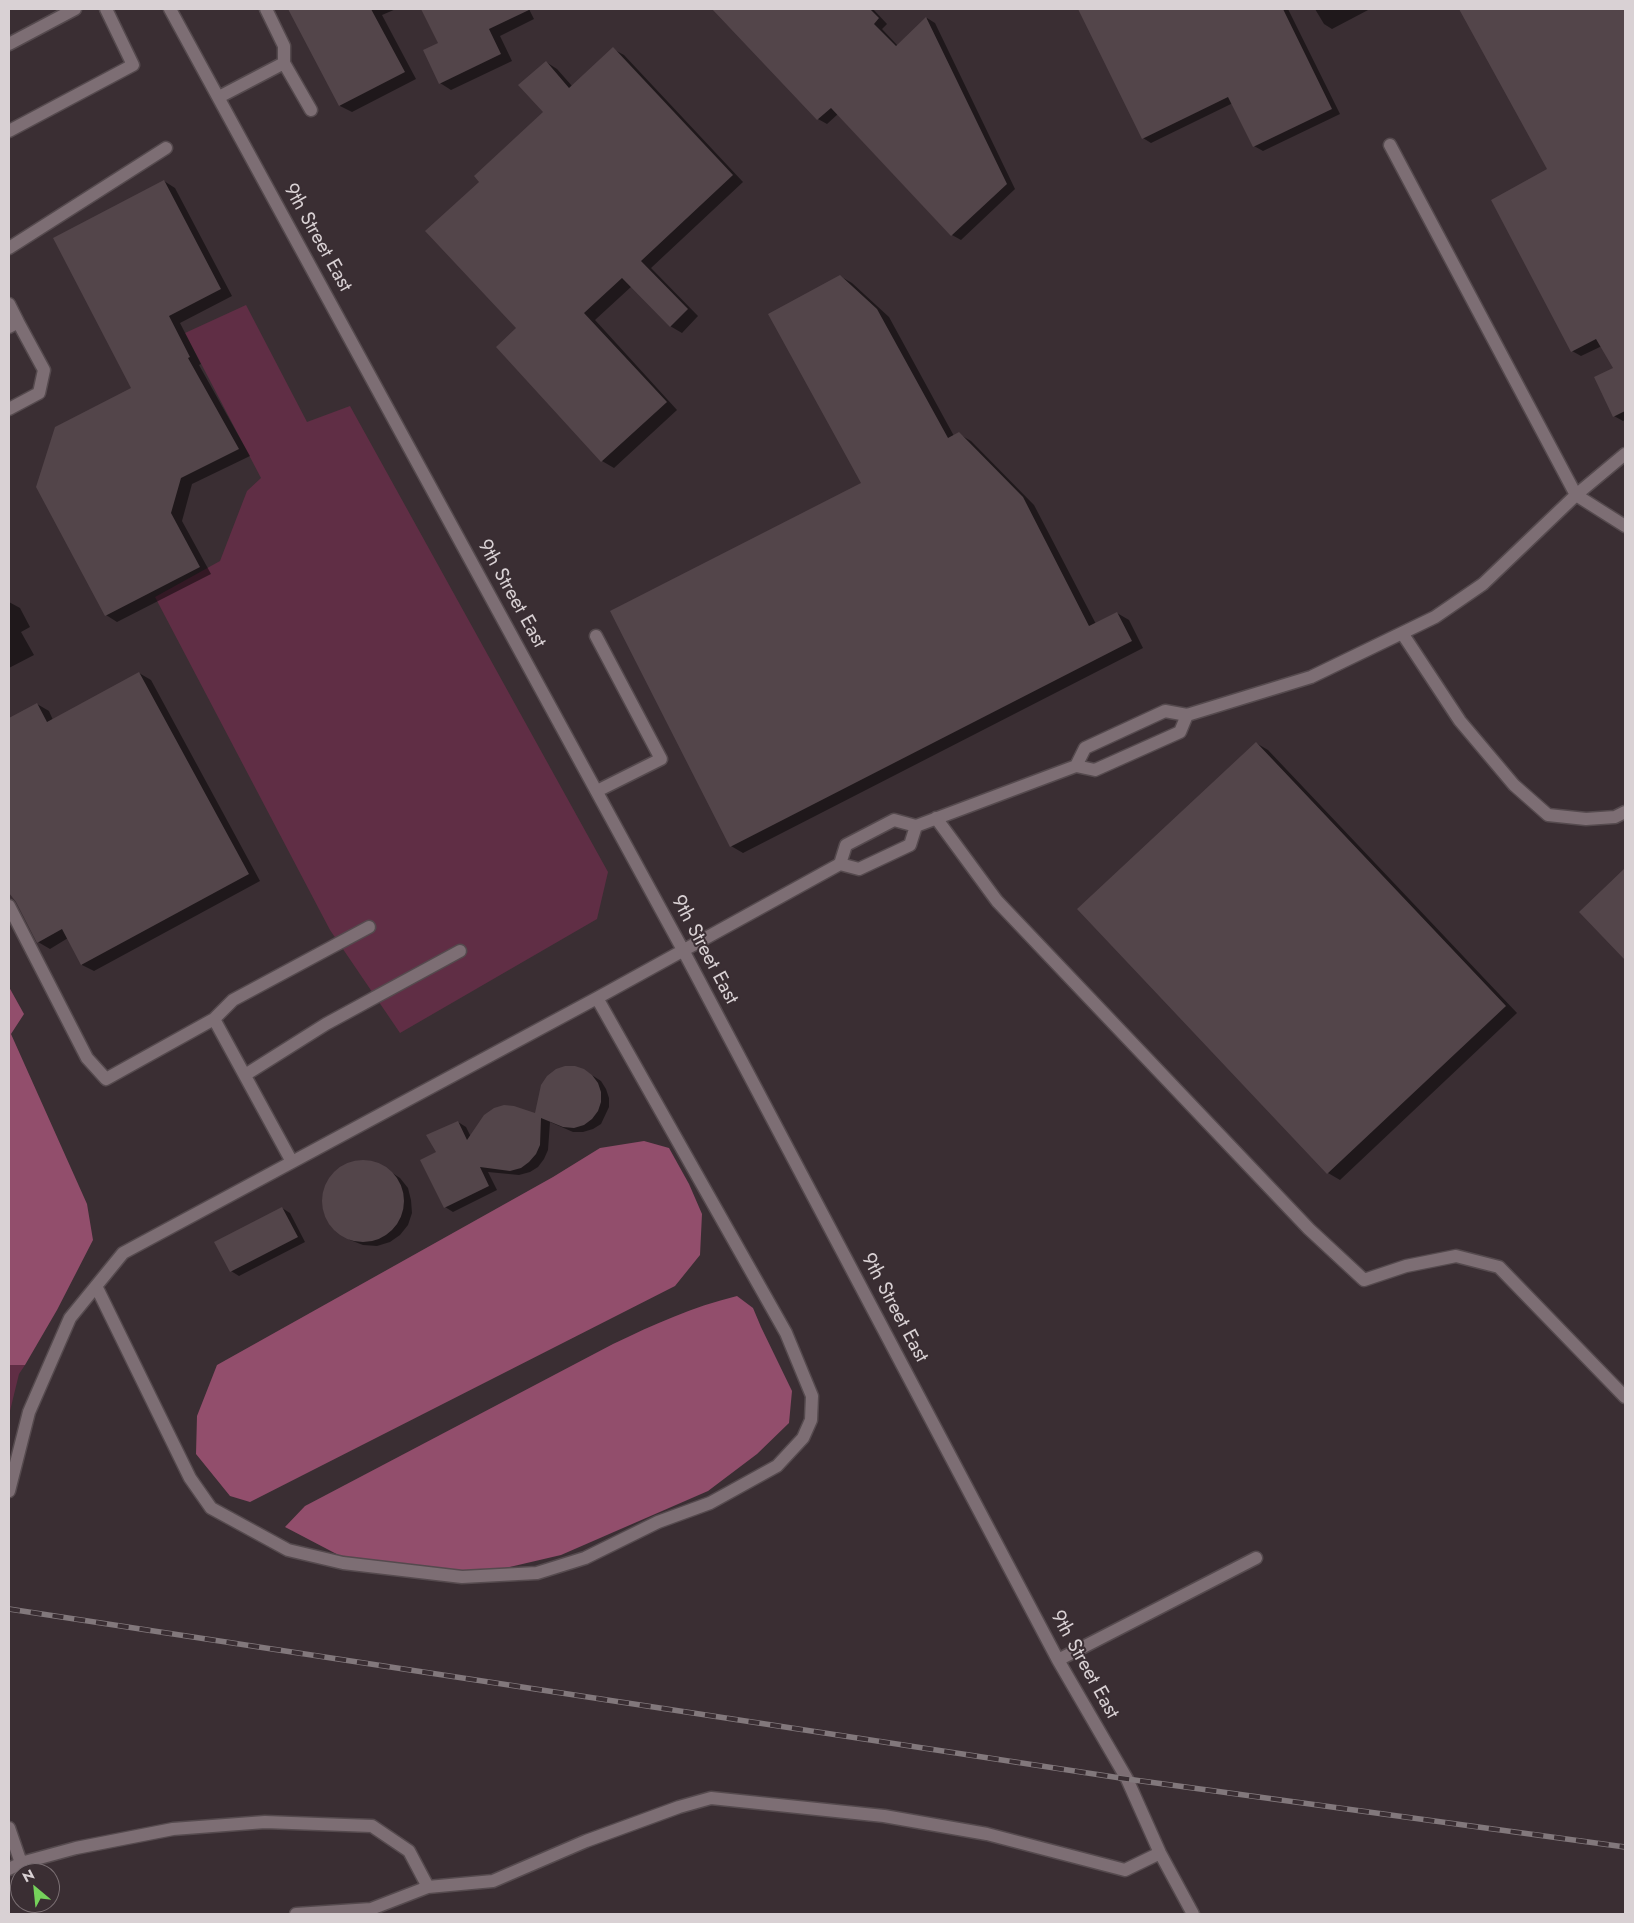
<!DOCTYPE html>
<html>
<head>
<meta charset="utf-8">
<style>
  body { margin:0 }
  #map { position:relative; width:1634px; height:1923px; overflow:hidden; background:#3a2e33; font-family:Jost,sans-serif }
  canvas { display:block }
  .frame { position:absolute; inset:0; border:10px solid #d9d1d4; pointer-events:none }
  .north { position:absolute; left:10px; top:1863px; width:50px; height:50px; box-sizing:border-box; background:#3a2e33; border:1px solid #7a6f73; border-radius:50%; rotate:332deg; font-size:14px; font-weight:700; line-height:20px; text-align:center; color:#d9d1d4 }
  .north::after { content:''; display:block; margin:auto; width:18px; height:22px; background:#75d25b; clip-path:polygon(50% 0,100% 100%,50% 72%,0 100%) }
</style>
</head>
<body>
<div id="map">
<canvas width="1634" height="1923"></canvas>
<div class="frame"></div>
<div class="north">N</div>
</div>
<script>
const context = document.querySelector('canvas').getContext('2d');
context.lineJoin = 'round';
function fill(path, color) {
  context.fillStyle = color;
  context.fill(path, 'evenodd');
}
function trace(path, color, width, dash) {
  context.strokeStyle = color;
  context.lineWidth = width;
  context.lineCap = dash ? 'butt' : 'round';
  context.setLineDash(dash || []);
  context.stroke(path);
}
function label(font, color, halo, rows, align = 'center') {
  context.font = font + ' Jost,sans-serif';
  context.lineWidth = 4;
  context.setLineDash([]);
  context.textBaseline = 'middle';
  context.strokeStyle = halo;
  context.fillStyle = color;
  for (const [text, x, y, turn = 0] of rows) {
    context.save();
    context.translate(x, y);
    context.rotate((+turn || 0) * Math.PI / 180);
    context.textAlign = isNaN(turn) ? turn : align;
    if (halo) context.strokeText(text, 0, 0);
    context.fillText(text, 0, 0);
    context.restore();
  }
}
fill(new Path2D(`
  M246 305 307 422 350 406 608 872 597 919 400 1033 330 930 155 597 220 561 247 491 261 478 185 333Z
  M9 1365H25L19 1374 9 1415Z`), '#602e45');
fill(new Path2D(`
  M9 987 24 1014 11 1034 87 1204 93 1240 57 1310 25 1365H9Z
  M644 1141 669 1148 689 1184 702 1214 700 1255 675 1286 250 1502 230 1496 196 1454 197 1416 217 1365 553 1177 600 1148Z
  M737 1296 753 1308 761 1327 792 1391 789 1423 757 1454 708 1491 561 1555 484 1573 348 1560 285 1527 305 1506 613 1344C655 1324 692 1307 737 1296Z`), '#924e6c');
fill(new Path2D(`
  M290 9H396L382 15 416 79 352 112 340 106Z
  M423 9H529L534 19 500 36 512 61 451 90 440 83 439 44Z
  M714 9H873L887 24 882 29 898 46 927 18 935 23 1015 189 961 240 952 235 838 114 827 124 818 119Z
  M1079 9H1288L1340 114 1263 151 1254 146 1233 103 1151 143 1143 138Z
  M1315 9H1370L1332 29 1324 24Z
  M1461 9H1625V420L1623 421 1614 416V368L1602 346 1581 356 1572 351 1548 170Z
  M613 49 624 55 743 182 651 268 698 316 682 333 670 326 632 286 595 320 677 410 614 468 602 461 518 328 481 182 544 112 546 62 557 69 572 86Z
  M164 181 175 188 232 296 180 323 201 364 199 365 250 456 192 484 182 521 211 574 117 622 106 615 133 388Z
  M840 276 852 283 889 317 954 436 959 434 971 441 1034 505 1096 624 1117 613 1129 620 1143 648 743 853 731 846 862 483Z
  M9 602 20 608 30 627 21 632 34 655 9 668Z
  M139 673 151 680 260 881 94 971 82 965 68 938 50 949 38 942 17 902 9 890V720L37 704 49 711 53 720Z
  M1256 743 1268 750 1517 1013 1340 1180 1328 1173 1079 909Z
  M1625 870V957L1581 912Z
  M584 1070 601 1081 606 1089 609 1098V1107L601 1124 593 1129 583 1132H573L550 1122 548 1150 544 1159 538 1167 530 1172 519 1175 488 1172 497 1190 453 1212 445 1207 437 1153 458 1122 466 1127 471 1137 536 1115Z
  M355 1162H368L380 1165 400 1178 408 1188 411 1200 412 1213 408 1225 400 1235 390 1242 377 1246 363 1245 350 1240 331 1226 324 1213 323 1200 325 1187 333 1175 343 1166Z
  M282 1208 290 1213 305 1242 239 1276 231 1271Z`), '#0007');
fill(new Path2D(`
  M288 9H371L405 72 339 106Z
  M421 9H531L489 29 501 54 439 84 423 50 438 43Z
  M712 9H870L879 18 874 24 896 46 926 17 1007 184 951 236 831 108 817 120Z
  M1078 9H1283L1332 109 1253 147 1228 97 1142 139Z
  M1459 9H1625V411L1613 417 1594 377 1613 368 1596 339 1571 352 1491 200 1547 169Z
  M613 47 733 175 641 261 688 309 670 327 622 278 584 313 667 402 601 462 496 347 516 328 425 231 479 182 474 176 543 112 518 85 546 61 569 88Z
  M164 180 221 289 169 316 190 357 188 358 239 449 181 478 171 513 200 567 105 616 36 487 55 427 131 388 53 238Z
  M840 275 877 309 948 438 959 432 1023 497 1089 626 1117 612 1132 641 730 847 610 611 861 483 768 314Z
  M139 672 249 874 81 965 62 929 37 943 16 902 9 893V718L37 703 47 722Z
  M1256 742 1506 1006 1327 1174 1077 909Z
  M1625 868V960L1579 912Z
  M565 1066H575L584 1069 592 1075 598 1083 601 1092V1102L598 1111 592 1119 584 1125 574 1128 563 1127 541 1118 540 1145 536 1154 529 1162 521 1168 510 1171 480 1167 489 1186 444 1208 420 1160 436 1152 426 1135 458 1121 467 1140 484 1115 494 1108 504 1105 514 1106 535 1113 541 1085 547 1076 556 1069Z
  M322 1201a41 41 0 1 1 82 0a41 41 0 1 1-82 0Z
  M282 1207 298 1237 230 1272 214 1242Z`), '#53454a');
const minor = new Path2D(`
  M170 9 683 950 1058 1660 1127 1779 1160 1853 1193 1914
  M266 9 284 46V63L311 110
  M9 44 75 9
  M219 97 284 63
  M9 131 133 65 106 9
  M1390 145 1576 495 1625 526
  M9 248 166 148
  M9 304 18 322 9 327
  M9 409 39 393 44 370 18 322
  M1402 633 1460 721 1514 785 1548 815 1586 819 1615 817 1625 812
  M596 636 661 759 597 791
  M1187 715 1180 732 1095 770 1076 766 1085 748 1165 711 1187 715 1311 677 1435 617 1483 584 1576 495 1625 454
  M936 818 997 901 1309 1229 1364 1280 1406 1266 1456 1256 1499 1267 1625 1397
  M916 826 910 845 859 869 840 864 846 845 894 820 916 826 1076 766
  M9 906 87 1058 106 1079 214 1019 292 1162
  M214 1019 233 1000 369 927
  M245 1075 326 1024 460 951
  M96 1286 190 1478 211 1508 288 1550 343 1563 462 1577 537 1573 585 1558 658 1522 710 1503 777 1466 803 1438 811 1420 812 1396 786 1333 597 998
  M9 1491 29 1412 70 1318 123 1253 597 998 840 864
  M1058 1660 1256 1558
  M9 1828 21 1863 9 1869
  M21 1863 76 1848 173 1829 265 1822 372 1826 409 1851 428 1887
  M296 1914 371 1909 428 1887 493 1881 586 1841 679 1807 711 1798 884 1816 987 1834 1125 1870 1160 1853`);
trace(minor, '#554a4e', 15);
trace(minor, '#7d6e74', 12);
const rail = new Path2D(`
  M9 1609 1127 1779 1625 1847`);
trace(rail, '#82787c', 5.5);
trace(rail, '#3a2e33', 4, [11]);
label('20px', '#d9d1d4', '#3a2e33', [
  ["9th Street East",317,238,61],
  ["9th Street East",511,594,61],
  ["9th Street East",704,950,62],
  ["9th Street East",894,1308,62],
  ["9th Street East",1084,1665,61]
]);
</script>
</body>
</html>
